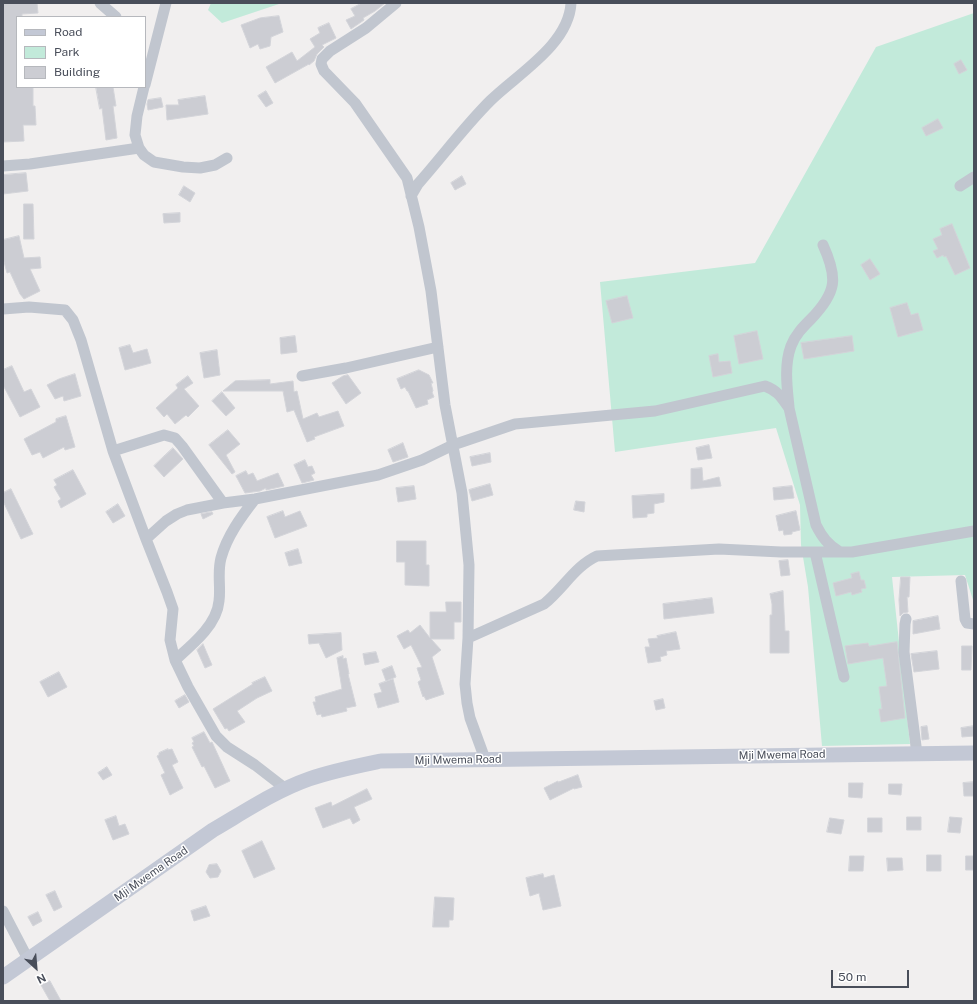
<!DOCTYPE html>
<html>
<head>
<meta charset="utf-8">
<style>
  body { margin:0 }
  #map { position:relative; width:977px; height:1004px; overflow:hidden; background:#f1efef; font-family:"Public Sans",sans-serif }
  canvas { display:block }
  .frame { position:absolute; inset:0; border:4px solid #494e5a; pointer-events:none }
  .legend { position:absolute; left:16px; top:16px; width:130px; height:72px; box-sizing:border-box; background:#fff; border:1px solid #b6b8bd; margin:0; padding:5px 7px; list-style:none; font-size:12px; color:#494e5a }
  .legend li { display:flex; align-items:center; gap:8px; height:20px }
  .legend b { width:20px; border:1px solid #b6b8bd }
  .north { position:absolute; left:16px; top:948px; width:40px; height:40px; -webkit-text-stroke:3px #fff; paint-order:stroke; rotate:154deg; font-size:11px; font-weight:700; line-height:16px; text-align:center; color:#494e5a }
  .north::after { content:''; display:block; margin:auto; width:14px; height:18px; background:#494e5a; clip-path:polygon(50% 0,100% 100%,50% 72%,0 100%) }
  .scale { position:absolute; left:831px; top:970px; width:78px; height:18px; box-sizing:border-box; border:2px solid #494e5a; border-top:0; padding-left:5px; font-size:12px; line-height:14px; white-space:nowrap; color:#494e5a; -webkit-text-stroke:3px #fff; paint-order:stroke }
</style>
</head>
<body>
<div id="map">
<canvas width="977" height="1004"></canvas>
<div class="frame"></div>
<ul class="legend">
<li><b style="height:5px;background:#c3c8d5"></b>Road</li>
<li><b style="height:11px;background:#c2eada"></b>Park</li>
<li><b style="height:11px;background:#cccdd3"></b>Building</li>
</ul>
<div class="north">N</div>
<div class="scale">50 m</div>
</div>
<script>
const context = document.querySelector('canvas').getContext('2d');
context.lineJoin = 'round';
function fill(path, color) {
  context.fillStyle = color;
  context.fill(path, 'evenodd');
}
function trace(path, color, width, dash) {
  context.strokeStyle = color;
  context.lineWidth = width;
  context.lineCap = dash ? 'butt' : 'round';
  context.setLineDash(dash || []);
  context.stroke(path);
}
function label(font, color, halo, rows, align = 'center') {
  context.font = font + ' "Public Sans",sans-serif';
  context.lineWidth = 3;
  context.setLineDash([]);
  context.textBaseline = 'middle';
  context.strokeStyle = halo;
  context.fillStyle = color;
  for (const [text, x, y, turn = 0] of rows) {
    context.save();
    context.translate(x, y);
    context.rotate((+turn || 0) * Math.PI / 180);
    context.textAlign = isNaN(turn) ? turn : align;
    if (halo) context.strokeText(text, 0, 0);
    context.fillText(text, 0, 0);
    context.restore();
  }
}
fill(new Path2D(`
  M211 3H282L222 23 208 10Z
  M974 13V603L965 575 892 577 910 744 822 746 808 587 801 545 800 505 776 428 615 452 600 282 755 263 876 47Z`), '#c2eada');
const building = new Path2D(`
  M3 3H37L38 13 22 14V17H17V87H33V106H35L36 125H23L24 141 3 142Z
  M362 3H385L375 11 363 18 364 20 351 29 346 20 355 16 351 9Z
  M279 16 283 32 271 37 270 46 260 49 258 44 250 48 241 25 260 18Z
  M329 23 336 38 322 45 324 47 317 54 314 61 309 65V64L275 83 266 67 292 52 297 61 315 47 310 39 320 33 318 28Z
  M961 60 967 70 959 74 954 64Z
  M96 87H113L116 106H113L117 138 106 140 102 108 100 109Z
  M266 91 273 103 266 107 258 96Z
  M205 96 208 114 167 120 166 105H179L178 100Z
  M161 98 163 107 148 110 147 104 148 100Z
  M938 119 943 128 926 136 922 128Z
  M26 173 28 191 3 194V175Z
  M462 176 466 184 455 190 451 183Z
  M184 186 195 193 190 202 179 195Z
  M24 204H33L34 239H24Z
  M180 213V222L164 223 163 214Z
  M952 224 970 268 955 275 946 256 944 257 943 255 937 258 933 251 938 249 933 239 942 235 940 229Z
  M19 236 24 258 40 257 41 268 30 269 40 291 24 299 20 294 10 272 7 273 3 258V240Z
  M870 259 880 274 870 280 861 265Z
  M627 296 633 318 612 323 606 301Z
  M907 303 911 315 918 313 923 330 898 337 890 308Z
  M757 331 763 359 739 364 734 336Z
  M295 336 297 352 281 354 280 338Z
  M852 336 854 351 804 359 801 343Z
  M130 345 133 353 147 349 151 363 125 370 119 348Z
  M217 350 220 375 204 378 200 353Z
  M718 354 719 362 730 361 732 373 713 377 709 356Z
  M12 366 24 392 31 389 40 407 20 417 3 385V370Z
  M419 370 429 375 433 383H431L433 391 432 392 434 397 427 400 428 404 416 408 408 391H407L405 387 401 389 397 379Z
  M75 374 81 396 64 401 63 396 55 399 47 385 59 379Z
  M348 375 361 393 346 404 332 383 343 376Z
  M188 376 193 383 184 389 199 406 188 417 186 415 175 424 167 414 164 417 156 408 178 388 176 385Z
  M270 380V384L293 381 294 392 297 391 303 419 317 413 319 417 338 411 344 426 314 437 315 439 307 442 294 410 287 412 283 391H223L235 381Z
  M222 392 235 408 226 416 212 401Z
  M66 416 75 447 65 450 64 447 43 458 40 452 32 455 24 439 56 422V419Z
  M228 430 240 444 226 455 235 472 232 474 209 445Z
  M403 443 408 457 393 462 388 450Z
  M709 445 712 458 698 460 696 448Z
  M173 448 183 459 164 477 154 466Z
  M490 453 491 462 472 466 470 457Z
  M305 460 308 467 312 466 315 473 311 475 314 480 302 483 294 465Z
  M702 468 703 481 719 477 721 486 691 489V469Z
  M73 470 86 494 61 508 58 501 61 499 54 487 57 485 54 480Z
  M246 471 248 475 253 473 257 481 278 473 284 486 266 490V488L260 491 245 493 236 476Z
  M490 484 493 495 472 501 469 490Z
  M414 486 416 499 398 502 396 488Z
  M792 486 794 498 774 500 773 488Z
  M11 489 33 534 21 539 3 501V493Z
  M664 494V502L654 504V513L647 514V517L633 518 632 496Z
  M576 501 585 502 584 512 574 510Z
  M118 504 125 516 113 523 106 512Z
  M283 511 285 517 300 511 307 526 275 538 267 517Z
  M796 511 800 530 792 532V534L784 535 783 530 779 531 776 516Z
  M212 512 213 514 203 519 201 514Z
  M397 541H426V565H429V586L405 585V562H397Z
  M298 549 302 563 289 566 285 553Z
  M788 560 790 575 781 576 779 561Z
  M859 572 861 580H864L866 588 861 589 862 592 852 595 851 592 836 596 833 583 852 578 851 574Z
  M901 577H910L909 597H907L908 612 903 613 900 616 899 600Z
  M783 591 785 631H789V653H770V615H772V604L770 594Z
  M712 598 714 613 664 619 663 604Z
  M446 602H461V622H454V639H431L441 650 432 657 444 694 426 700 424 696 423 697 418 682 421 680 417 668 422 667 411 645 404 649 397 636 408 630 410 633 420 625 430 638V612H446Z
  M938 616 940 629 913 634V621Z
  M676 632 680 649 666 651 667 655 660 657 661 661 648 663 645 647H650L648 639 658 638 657 636Z
  M341 633 342 650 326 658 319 643 309 644 308 635Z
  M897 642 905 718 881 722 879 709H882L879 687 887 686 883 658 848 664 845 646 868 643 869 646Z
  M203 644 212 665 205 668 197 650Z
  M962 646H972L971 670H962Z
  M937 651 939 669 914 672 911 654Z
  M376 652 379 662 365 665 363 654Z
  M343 656V659L346 658 349 674H348L356 706 346 708 347 711 322 717 321 714 317 715 313 702H316L315 697 342 689 337 658Z
  M392 666 396 677 386 681 382 670Z
  M59 672 67 687 48 697 40 682Z
  M265 677 272 691 257 698 237 711 245 722 229 731 227 728 225 729 213 709 253 684 252 683Z
  M393 679 399 702 378 708 374 694 382 692 379 684Z
  M185 695 189 702 179 708 175 701Z
  M663 699 665 708 656 710 654 701Z
  M927 726 929 739 922 740 921 727Z
  M974 726V736L962 737 961 728Z
  M204 732 210 743 212 742 230 781 215 788 204 766 202 767 192 747 194 746 192 743 194 742 192 738Z
  M168 749V750L172 749 178 762 172 765 183 788 170 795 161 775 165 773 157 756 159 755V753Z
  M107 767 112 775 103 780 98 773Z
  M578 775 582 787 574 789V788L550 800 544 788 558 781V782Z
  M974 782V796H964L963 783Z
  M849 783H863L862 798 849 797Z
  M889 784H902L901 795 889 794Z
  M367 789 372 799 354 807 360 820 353 824 350 818 323 828 315 808 331 802 332 806Z
  M116 816 119 826 125 824 129 834 113 840 105 820Z
  M907 817H921V830H907Z
  M950 817 962 818 960 833 948 832Z
  M830 818 844 820 841 834 827 832Z
  M868 818H882V832H868Z
  M262 841 275 869 254 878 242 851Z
  M927 855H941V871H927Z
  M850 856H864L863 871H849Z
  M966 856H974V870H966Z
  M887 858H902L903 870 888 871Z
  M217 864 221 871 218 877 210 878 206 872 209 865Z
  M543 874 544 878 554 875 561 906 543 910 539 893 530 896 526 878Z
  M55 891 62 907 54 911 46 895Z
  M435 897 454 898 453 920H449V927H433Z
  M206 906 210 916 194 921 191 911Z
  M38 912 42 921 33 926 28 917Z
  M50 981 61 1001H50L41 985Z`);
fill(building, '#cccdd3');
trace(building, '#d3d4d9', 1);
trace(new Path2D(`
  M100 3 116 17
  M396 3 366 28 330 51 322 59 321 64 324 71 355 103 407 178 419 227 431 291 445 405 462 493 469 565 468 638 465 684 467 703 470 718 485 759
  M145 85 166 3
  M144 87 137 116 135 135 139 148 144 155 154 162 183 167 200 168 215 165 227 158
  M3 166 30 164 139 148
  M960 186 974 177
  M411 196 418 184C442 157 464 127 490 101 516 75 569 45 571 3
  M3 309 29 307 65 310 73 320 81 340 113 451 146 539 167 592 173 609 170 640 175 660 188 687 216 736 227 747 255 765 286 789
  M302 376 346 368 438 347
  M789 407C787 387 784 365 791 346 795 335 803 327 811 319 837 292 838 278 823 245
  M113 451 164 435 175 438 182 446 223 503
  M146 539 166 521 177 514 187 510 223 503 255 499 378 475 422 460 453 445 515 424 655 411 765 386C778 391 781 397 789 408L816 525C822 537 828 545 840 552
  M815 552 844 677
  M961 581 965 619 967 623 974 624
  M906 619 905 624 904 652 917 754
  M468 638 544 604C563 589 575 566 597 556L719 549 781 552H852L974 531
  M175 660C192 645 217 625 219 601 221 587 217 573 221 558 227 536 241 517 255 499
  M3 911 28 959`), '#c1c6cf', 11);
trace(new Path2D(`
  M3 977 213 830C244 812 275 791 309 779 332 771 357 766 381 761L974 753`), '#c3c8d5', 15);
label('11px', '#494e5a', '#fff', [
  ["Mji Mwema Road",782,755,-1],
  ["Mji Mwema Road",458,760,-1],
  ["Mji Mwema Road",151,874,-35]
]);
</script>
</body>
</html>
